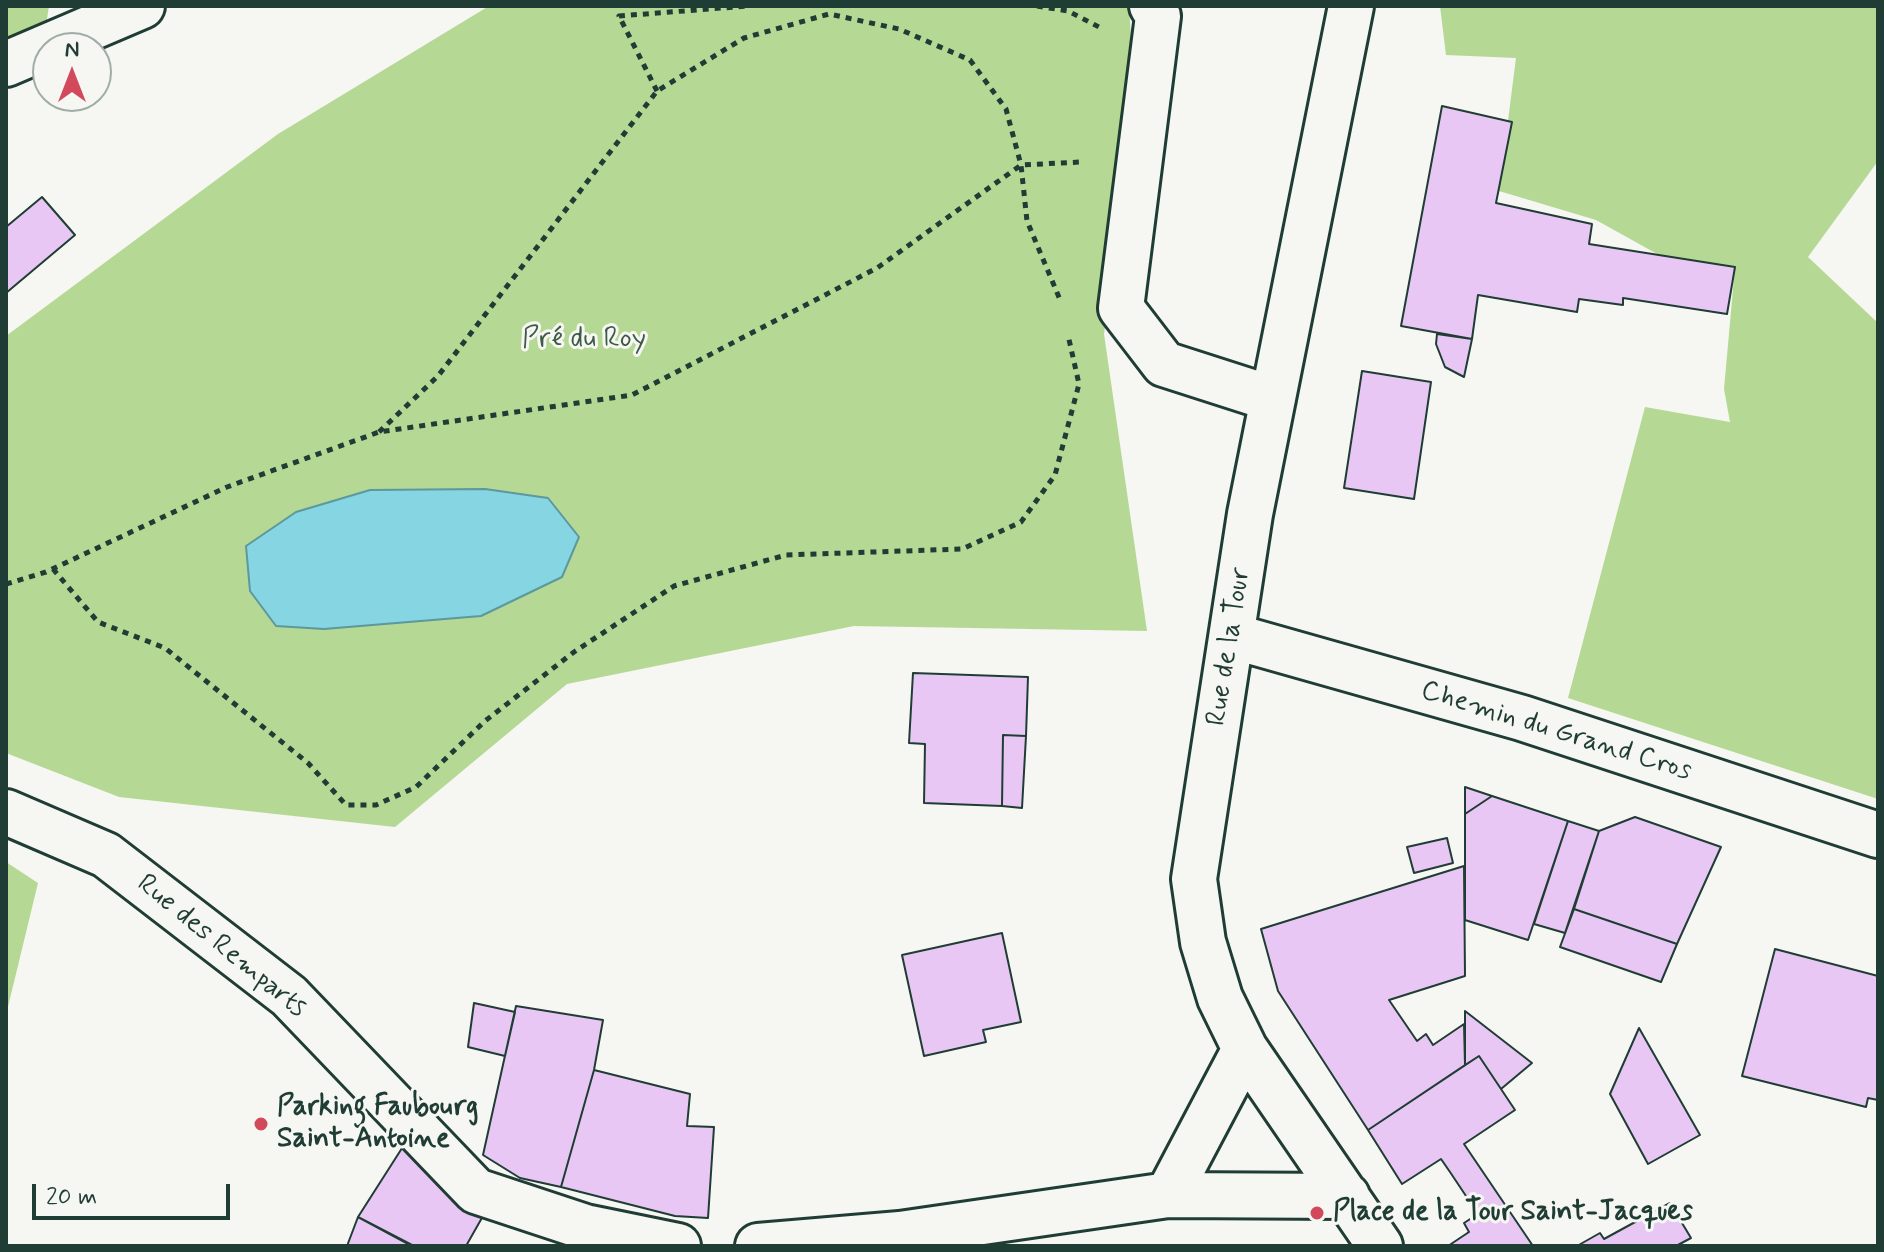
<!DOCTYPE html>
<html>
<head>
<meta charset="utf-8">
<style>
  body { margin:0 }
  #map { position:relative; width:1884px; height:1252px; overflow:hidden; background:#f6f6f2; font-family:Mynerve,sans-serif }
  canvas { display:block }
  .frame { position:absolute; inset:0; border:8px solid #1f3d34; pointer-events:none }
  .north { position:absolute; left:32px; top:32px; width:80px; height:80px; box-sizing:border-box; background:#f6f6f2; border:2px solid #a0aca6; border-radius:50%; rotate:0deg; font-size:22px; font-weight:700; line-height:32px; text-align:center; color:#1f3d34 }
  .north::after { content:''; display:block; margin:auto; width:28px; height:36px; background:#d1495b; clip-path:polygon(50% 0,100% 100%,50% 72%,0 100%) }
  .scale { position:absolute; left:32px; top:1184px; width:198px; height:36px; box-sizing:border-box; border:4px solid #1f3d34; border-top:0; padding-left:10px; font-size:24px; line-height:28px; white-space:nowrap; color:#1f3d34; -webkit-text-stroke:6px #f6f6f2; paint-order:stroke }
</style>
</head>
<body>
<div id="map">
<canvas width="1884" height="1252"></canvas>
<div class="frame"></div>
<div class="north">N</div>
<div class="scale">20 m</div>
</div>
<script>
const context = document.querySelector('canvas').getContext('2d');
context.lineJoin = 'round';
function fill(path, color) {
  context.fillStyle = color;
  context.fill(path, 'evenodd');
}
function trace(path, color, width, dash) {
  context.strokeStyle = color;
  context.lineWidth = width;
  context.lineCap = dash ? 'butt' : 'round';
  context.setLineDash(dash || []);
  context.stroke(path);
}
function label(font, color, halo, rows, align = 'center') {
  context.font = font + ' Mynerve,sans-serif';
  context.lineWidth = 6;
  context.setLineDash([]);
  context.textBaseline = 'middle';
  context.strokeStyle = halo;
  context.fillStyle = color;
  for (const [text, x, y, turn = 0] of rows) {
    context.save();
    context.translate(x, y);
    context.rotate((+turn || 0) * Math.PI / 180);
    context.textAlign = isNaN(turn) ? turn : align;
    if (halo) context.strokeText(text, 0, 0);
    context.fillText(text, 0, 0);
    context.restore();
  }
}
fill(new Path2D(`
  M6 6H49L43 45 6 64Z
  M489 6H1129L1136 115 1104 334 1147 631 854 626 567 684 395 827 119 797 6 753V336L278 134Z
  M1440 6H1878V161L1808 257 1878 323V799L1568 698 1645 407 1730 422 1724 389 1735 267 1659 255 1596 220 1499 191 1516 58 1446 55Z
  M6 862 38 883 6 1015Z`), '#b5d994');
const water = new Path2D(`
  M485 489 548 498 579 537 562 577 481 616 324 629 276 626 250 591 246 546 296 512 370 490Z`);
fill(water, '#85d5e2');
trace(water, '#5c989c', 2);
const building = new Path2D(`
  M1442 106 1512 122 1496 203 1592 224 1589 244 1735 267 1727 314 1623 298V305L1579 299 1577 312 1478 295 1472 339 1401 326Z
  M42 197 75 235 6 293V227Z
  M1437 334 1472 339 1464 377 1445 367 1436 344Z
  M1362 371 1431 382 1414 499 1344 488Z
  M913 673 1028 677 1026 736 1003 735 1002 806 924 803 925 744 909 743Z
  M1003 735 1026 736 1022 808 1002 806Z
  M1465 787 1492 796 1465 814Z
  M1492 796 1568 821 1528 940 1465 920V814Z
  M1635 817 1721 847 1677 944 1574 909 1599 831Z
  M1568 821 1599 831 1565 933 1534 924Z
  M1447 838 1453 863 1414 873 1407 847Z
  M1464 866 1465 976 1389 1000 1417 1041 1426 1034 1433 1045 1464 1024 1465 1065 1368 1130 1278 991 1261 929Z
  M1574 909 1677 944 1661 982 1560 947Z
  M1002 933 1021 1022 983 1030 986 1042 924 1056 902 955Z
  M1775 949 1878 976V1100L1868 1098 1866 1107 1742 1076Z
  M474 1003 515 1012 505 1056 468 1047Z
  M516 1006 603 1020 594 1070 561 1187 520 1178 483 1155Z
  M1465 1011 1532 1063 1501 1089 1479 1056 1465 1065Z
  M1639 1028 1700 1135 1648 1164 1610 1094Z
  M1479 1056 1515 1110 1464 1144 1533 1246H1448L1469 1232 1464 1223 1478 1214 1450 1172 1441 1159 1402 1184 1368 1130Z
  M594 1070 690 1094 687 1126 714 1127 708 1218 675 1216 561 1187Z
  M404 1145 483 1216 466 1246H412L358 1217Z
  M1670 1203 1691 1238 1676 1246H1577L1600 1233 1604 1239Z
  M358 1217 412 1245V1246H347Z`);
fill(building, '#e8c7f4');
trace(building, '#1f3d34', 2);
const minor = new Path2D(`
  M1152 6 1158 16 1121 308 1164 364 1273 399
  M1351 6 1250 514 1194 879 1203 942 1220 998 1245 1049 1380 1246
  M6 64 142 6
  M1232 636 1522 718 1878 835
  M6 812 106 855 289 996 476 1191 585 1227 678 1246
  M1168 1195 1245 1049
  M758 1246 900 1234 1168 1195 1347 1196`);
trace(minor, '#1f3d34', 50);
trace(new Path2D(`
  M1037 6 1068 11 1099 27
  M657 91 619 16 748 6
  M379 432 438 376 657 91 744 38 829 14 899 29 970 60 1006 109 1021 165 1027 221 1061 302
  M53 569 98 622 165 648 308 763 346 805H376L416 787 485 721 574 652 674 586 786 555 962 549 1021 522 1055 475 1079 384 1068 335
  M6 584 46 572 227 487 379 432 632 395 877 268 1021 165 1081 162`), '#1f3d34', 5, [6, 6]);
trace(minor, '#f6f6f2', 44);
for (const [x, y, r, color] of [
  [261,1124,8,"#d1495b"],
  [1317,1213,8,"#d1495b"]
]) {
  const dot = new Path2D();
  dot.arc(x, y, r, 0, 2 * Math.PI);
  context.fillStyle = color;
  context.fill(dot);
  trace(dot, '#f6f6f2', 3);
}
label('28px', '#3d5c47', '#f6f6f2', [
  ["Pré du Roy",584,340]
]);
label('28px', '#1f3d34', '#f6f6f2', [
  ["Rue de la Tour",1230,647,-81],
  ["Chemin du Grand Cros",1556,732,17],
  ["Rue des Remparts",221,947,39]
]);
label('bold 28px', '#1f3d34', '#f6f6f2', [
  ["Parking Faubourg",277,1108],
  ["Saint-Antoine",277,1140],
  ["Place de la Tour Saint-Jacques",1333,1213]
], 'left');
</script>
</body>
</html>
